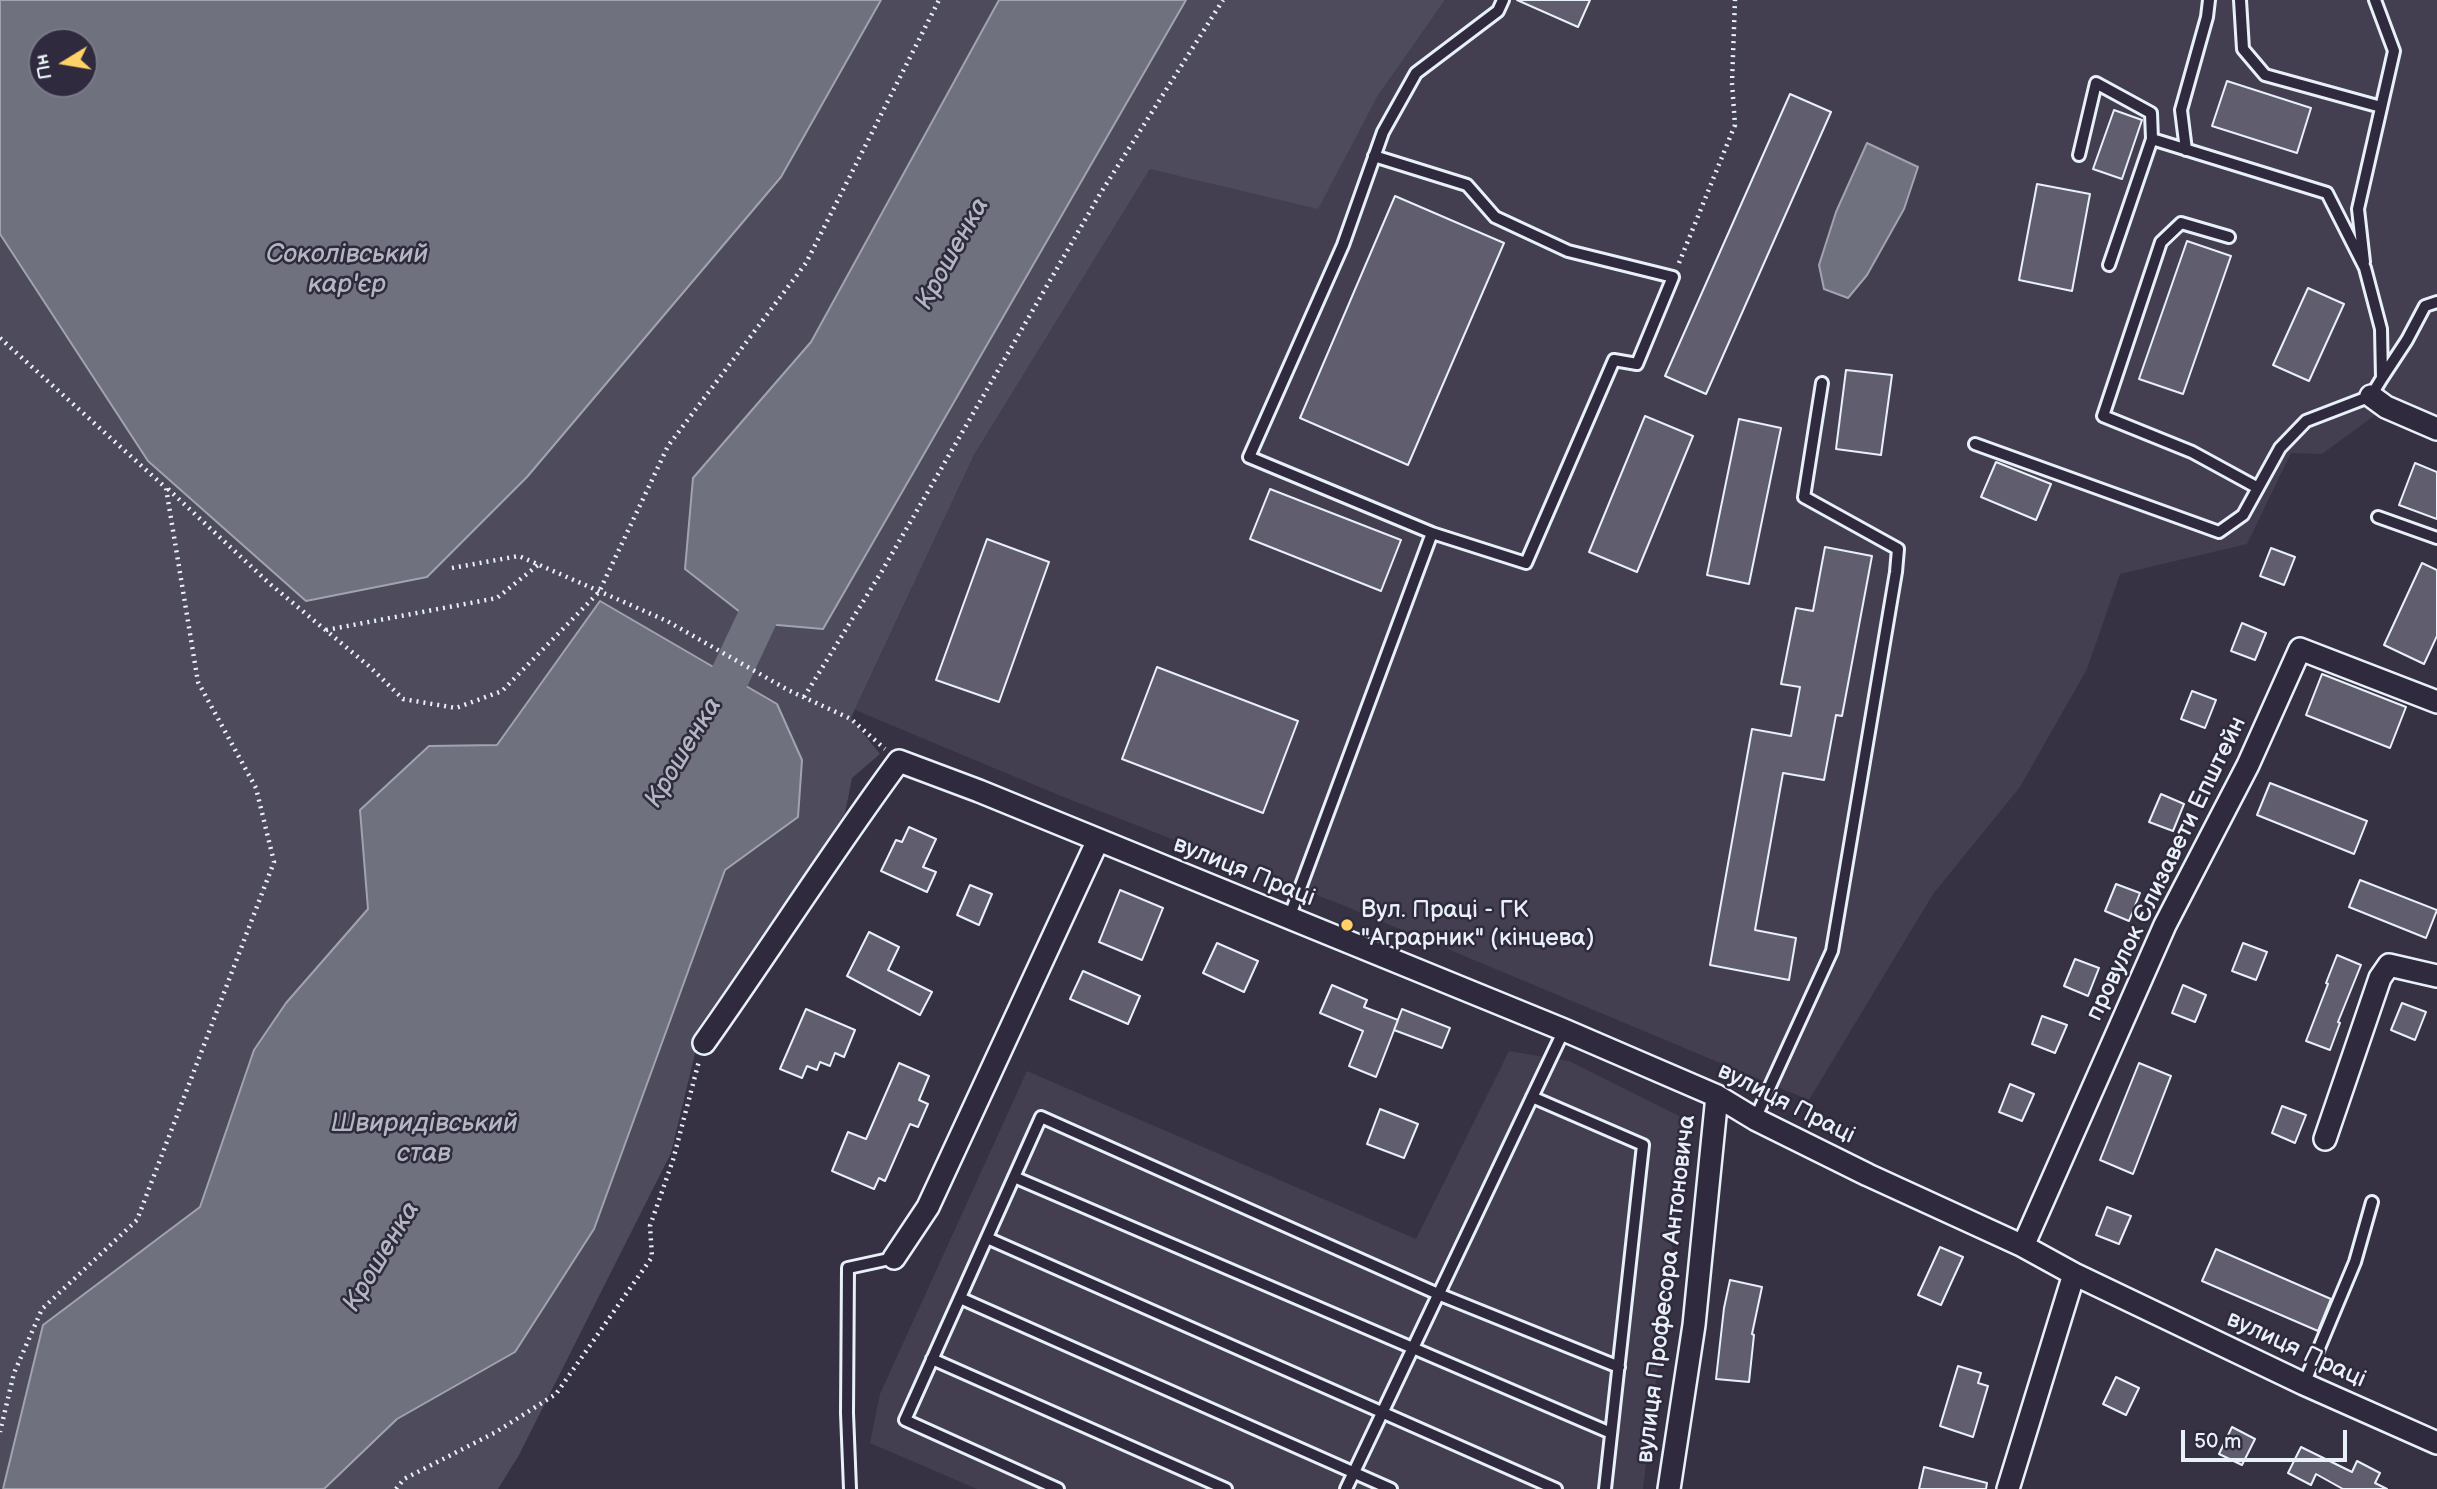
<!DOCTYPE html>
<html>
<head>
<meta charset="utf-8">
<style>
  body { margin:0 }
  #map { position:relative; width:2437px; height:1489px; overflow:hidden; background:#363244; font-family:"Balsamiq Sans",sans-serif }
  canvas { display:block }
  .north { position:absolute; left:28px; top:28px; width:70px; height:70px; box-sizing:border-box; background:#2f2a3d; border:2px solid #797a88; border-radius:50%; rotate:259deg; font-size:19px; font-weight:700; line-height:28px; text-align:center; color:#e8f1f8 }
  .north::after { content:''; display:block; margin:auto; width:24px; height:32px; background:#ffd166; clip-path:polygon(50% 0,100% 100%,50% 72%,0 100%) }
  .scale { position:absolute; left:2181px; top:1430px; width:166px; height:32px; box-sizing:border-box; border:4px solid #e8f1f8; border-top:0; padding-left:9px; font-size:21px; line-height:24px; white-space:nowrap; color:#e8f1f8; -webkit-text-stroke:5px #2f2a3d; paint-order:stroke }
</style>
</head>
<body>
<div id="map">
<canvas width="2437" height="1489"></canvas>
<div class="north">Пн</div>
<div class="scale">50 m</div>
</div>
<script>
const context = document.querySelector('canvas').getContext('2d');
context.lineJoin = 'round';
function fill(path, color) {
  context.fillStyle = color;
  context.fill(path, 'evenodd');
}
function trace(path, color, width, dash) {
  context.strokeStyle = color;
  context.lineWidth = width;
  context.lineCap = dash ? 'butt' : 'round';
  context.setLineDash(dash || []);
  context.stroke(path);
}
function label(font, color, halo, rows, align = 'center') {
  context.font = font + ' "Balsamiq Sans",sans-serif';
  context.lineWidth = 5;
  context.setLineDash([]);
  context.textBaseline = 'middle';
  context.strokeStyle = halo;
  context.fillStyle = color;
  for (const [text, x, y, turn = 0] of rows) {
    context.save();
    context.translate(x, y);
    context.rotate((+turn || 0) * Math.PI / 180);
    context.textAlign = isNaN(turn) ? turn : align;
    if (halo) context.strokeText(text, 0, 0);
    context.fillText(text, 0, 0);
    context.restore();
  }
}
fill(new Path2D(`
  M1445 0H2437V429L2386 407 2322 454 2291 453 2247 544 2120 574 2087 669 2020 787 1933 894 1809 1100 1340 904 1061 796 855 710 974 455 1150 169 1377 97Z
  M1509 1051 1569 1061 1687 1120 1643 1489H977L870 1443 880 1394 1027 1071 1416 1239Z`), '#433f51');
fill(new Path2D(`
  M881 0H999L811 342 693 478 823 629 1186 0H1445L1377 97 1318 209 1150 169 974 455 851 718 880 754 852 778 845 813 783 907 775 928 698 1041 671 1153 519 1455 498 1489H324L397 1419 515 1352 594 1229 725 870 798 817 802 760 777 704 593 611 497 745 429 746 360 810 368 909 286 1003 254 1050 200 1207 43 1325 3 1489H0V234L148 461 306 600 427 577 527 477 781 177Z`), '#4d4b5c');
const water = new Path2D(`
  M0 0H881L781 177 527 477 427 577 306 601 148 461 0 234ZM42 42H84V84H42Z
  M999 0H1186L823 629 754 623 685 569 693 478 811 342Z
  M1867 143 1918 167 1904 209 1867 275 1848 298 1824 289 1819 265 1836 212Z
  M600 601 777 704 802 760 798 817 725 870 594 1229 515 1352 397 1419 324 1489H3L43 1325 200 1207 254 1050 286 1003 368 909 360 810 429 746 497 745Z`);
fill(water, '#70717f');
trace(water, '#a0a4af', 2);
trace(new Path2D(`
  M702 724 730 676 778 574`), '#70717f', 40);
const building = new Path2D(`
  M1517 0H1590L1578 27Z
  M2227 81 2311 108 2297 153 2212 126Z
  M1790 94 1831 112 1706 394 1665 376Z
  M2114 110 2142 120 2122 179 2093 169Z
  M2037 184 2090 194 2072 291 2019 280Z
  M1395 196 1504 243 1408 465 1300 418Z
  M2187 241 2231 256 2183 394 2139 379Z
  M2308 288 2344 304 2309 381 2273 365Z
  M1846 370 1892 375 1881 455 1836 449Z
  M1645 416 1693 436 1637 572 1589 552Z
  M1739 419 1781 428 1749 584 1707 575Z
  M1996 462 2051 484 2036 520 1981 497Z
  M2415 463 2437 472V519L2399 505Z
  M1270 489 1401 540 1381 591 1250 539Z
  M987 539 1049 562 999 702 936 680Z
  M1825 547 1872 556 1842 716 1836 715 1824 780 1783 773 1755 930 1796 938 1789 980 1710 965 1752 729 1791 736 1800 687 1781 684 1796 608 1813 611Z
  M2271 548 2295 557 2284 585 2260 576Z
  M2422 563 2437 570V636L2424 664 2384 645Z
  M2242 623 2266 633 2255 660 2231 651Z
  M1157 667 1298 721 1263 813 1122 759Z
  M2322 674 2406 707 2390 748 2306 715Z
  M2192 691 2216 700 2205 728 2181 719Z
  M2270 783 2367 821 2354 854 2257 815Z
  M2161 794 2184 804 2173 831 2149 822Z
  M909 827 936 839 923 867 936 872 927 892 881 871 896 840 902 842Z
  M2360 880 2437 910 2426 938 2349 907Z
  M2116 884 2140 893 2129 921 2105 911Z
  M970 885 992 894 979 925 957 915Z
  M1120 890 1163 908 1142 960 1099 942Z
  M869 932 899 947 888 970 932 992 920 1015 847 976Z
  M1217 943 1258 961 1244 992 1203 973Z
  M2243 943 2267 952 2256 980 2232 971Z
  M2337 955 2361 965 2338 1022 2340 1023 2330 1050 2306 1041 2328 984 2326 983Z
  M2075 959 2099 968 2088 996 2064 986Z
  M1083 971 1140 996 1128 1024 1070 999Z
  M1332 985 1367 1000 1364 1007 1398 1020 1376 1077 1349 1066 1363 1031 1320 1013Z
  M2183 985 2206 995 2195 1022 2172 1013Z
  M2402 1003 2426 1012 2415 1040 2391 1030Z
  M806 1009 855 1030 844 1057 835 1053 830 1066 820 1062 817 1070 807 1066 802 1078 780 1069Z
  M1402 1009 1450 1028 1442 1048 1394 1030Z
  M2042 1016 2067 1025 2055 1053 2032 1044Z
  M899 1063 929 1076 919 1100 928 1104 918 1127 910 1124 885 1181 879 1178 874 1189 832 1171 848 1132 866 1139Z
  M2139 1063 2171 1076 2133 1174 2100 1160Z
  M2010 1084 2034 1094 2022 1121 1999 1112Z
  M2282 1106 2306 1115 2295 1143 2272 1133Z
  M1380 1109 1418 1124 1404 1158 1367 1144Z
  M2107 1207 2131 1216 2119 1244 2096 1235Z
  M1940 1247 1963 1257 1941 1305 1918 1295Z
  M2216 1249 2331 1299 2318 1331 2202 1281Z
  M1730 1280 1762 1287 1752 1334 1754 1335 1749 1382 1716 1379 1724 1308Z
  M1958 1366 1981 1373 1978 1383 1988 1386 1973 1437 1940 1426Z
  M2116 1377 2139 1388 2126 1415 2103 1404Z
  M2232 1427 2255 1439 2242 1465 2219 1454Z
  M2301 1447 2352 1472 2357 1461 2380 1473 2375 1483 2387 1489H2343L2316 1474 2311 1485 2288 1473Z
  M1924 1467 1987 1483 1986 1489H1919Z`);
fill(building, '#605e6e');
trace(building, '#e8f1f8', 2);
const lane = new Path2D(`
  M2240 0 2243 49 2265 75 2381 107
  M2186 150 2181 110 2207 17 2209 0
  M2079 155 2096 83 2151 113 2152 139
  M1374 156 1467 185 1495 217 1568 251 1673 277 1637 364 1614 360 1526 563 1432 533
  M2229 237 2181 223 2161 242 2103 416 2192 452 2258 488
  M2364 262 2358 209 2394 51 2375 0
  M2382 378 2407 340 2425 306 2437 302
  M1975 444 2219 532 2243 515 2280 448 2306 421 2371 396 2382 378 2381 329 2365 268 2327 193 2152 139 2109 265
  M2378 517 2437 538
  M1289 918 1432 533 1249 457 1343 245 1383 132 1416 73 1498 11 1503 0
  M1532 1097 1643 1145 1605 1489
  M1755 1119 1832 951 1896 572 1898 549 1804 497 1822 383
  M1014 1177 1611 1433
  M987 1238 1556 1489
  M960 1298 1391 1489
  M932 1359 1226 1489
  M2304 1384 2355 1262 2372 1202
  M850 1489 847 1413 848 1268 894 1258
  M1058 1489 905 1420 1041 1117 1438 1294 1619 1367
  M1346 1489 1564 1030`);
const street = new Path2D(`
  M2371 396 2386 407 2437 429
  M704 1043C770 950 831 853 899 761L979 791 1564 1030 1717 1096 1755 1119 1868 1175 2023 1246 2074 1274 2304 1384 2437 1443
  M2325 1139 2380 978 2389 965 2437 976
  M2023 1246 2165 925 2248 765 2300 649 2437 702
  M894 1258 928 1207 1098 840
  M1669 1489 1694 1325 1717 1096
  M2008 1489 2074 1274`);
trace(lane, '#e8f1f8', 16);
trace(street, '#e8f1f8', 26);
trace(new Path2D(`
  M1679 263 1735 125 1732 83 1735 0
  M0 338 166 488 198 682 256 788 274 862 137 1220 42 1309 14 1373 0 1432
  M168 489 270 584 370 667 403 699 456 708 502 691 599 592 668 446 806 263 939 0
  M452 568 519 556 667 621 788 690 851 719 885 749
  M326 630 497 598 538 565
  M804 697 882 571 1100 194 1223 0
  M396 1489 404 1479 496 1432 556 1394 652 1257 650 1226 673 1160 699 1061`), '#e8f1f8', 4.5, [2, 5]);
trace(lane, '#2f2a3d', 10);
trace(street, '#2f2a3d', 21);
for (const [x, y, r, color] of [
  [1347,925,7,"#ffd166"]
]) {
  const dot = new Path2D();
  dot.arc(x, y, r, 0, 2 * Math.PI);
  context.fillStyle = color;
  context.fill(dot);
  trace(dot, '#2f2a3d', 2.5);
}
label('24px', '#e8f1f8', '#2f2a3d', [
  ["провулок Єлизавети Епштейн",2167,869,-64],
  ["вулиця Праці",1244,872,22],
  ["вулиця Праці",1786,1104,27],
  ["вулиця Професора Антоновича",1667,1289,-83],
  ["вулиця Праці",2296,1350,25]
]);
label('24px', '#e8f1f8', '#2f2a3d', [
  ["Вул. Праці - ГК",1361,911],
  ["\"Аграрник\" (кінцева)",1361,939]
], 'left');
label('italic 26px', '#b2b7c2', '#2f2a3d', [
  ["Крошенка",953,254,-61],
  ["Соколівський",347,255],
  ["кар'єр",347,285],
  ["Крошенка",684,753,-59],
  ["Швиридівський",424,1124],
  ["став",424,1154],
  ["Крошенка",382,1257,-59]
]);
</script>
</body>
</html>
